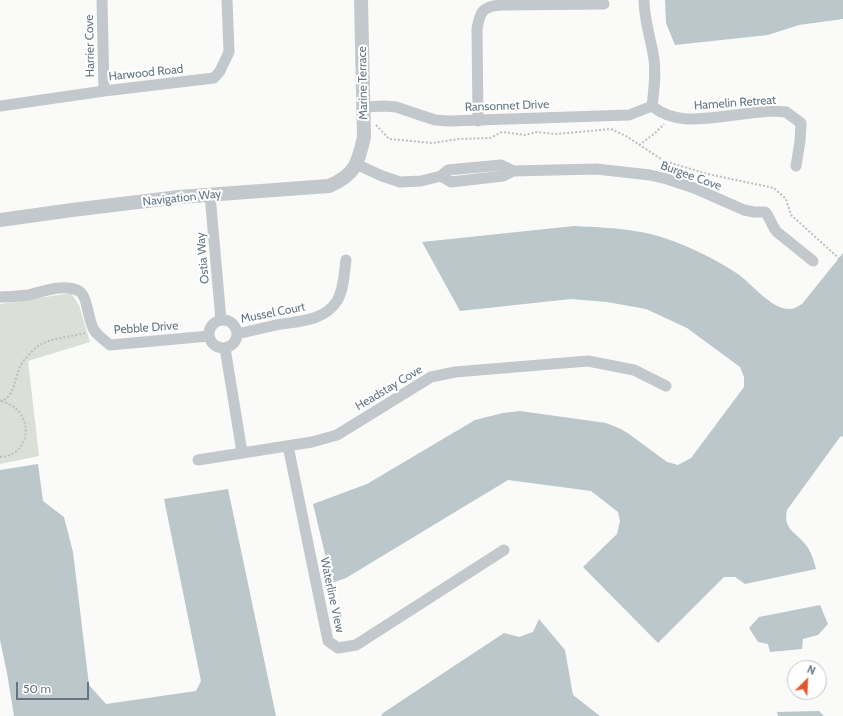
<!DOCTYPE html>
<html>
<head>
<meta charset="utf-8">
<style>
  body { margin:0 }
  #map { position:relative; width:843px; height:716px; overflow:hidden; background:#fafaf8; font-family:Cabin,sans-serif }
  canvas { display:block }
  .north { position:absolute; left:787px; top:660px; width:40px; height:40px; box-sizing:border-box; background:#fff; border:1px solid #c1c8cd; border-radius:50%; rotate:24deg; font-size:11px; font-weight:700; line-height:16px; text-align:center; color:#657683 }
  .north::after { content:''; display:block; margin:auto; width:14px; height:18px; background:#e4572e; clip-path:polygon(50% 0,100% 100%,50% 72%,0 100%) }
  .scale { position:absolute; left:16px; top:682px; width:73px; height:18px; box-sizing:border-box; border:2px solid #657683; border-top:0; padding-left:5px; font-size:12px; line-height:14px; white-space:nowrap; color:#657683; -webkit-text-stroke:3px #fff; paint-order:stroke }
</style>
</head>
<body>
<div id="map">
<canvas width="843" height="716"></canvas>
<div class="north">N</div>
<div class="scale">50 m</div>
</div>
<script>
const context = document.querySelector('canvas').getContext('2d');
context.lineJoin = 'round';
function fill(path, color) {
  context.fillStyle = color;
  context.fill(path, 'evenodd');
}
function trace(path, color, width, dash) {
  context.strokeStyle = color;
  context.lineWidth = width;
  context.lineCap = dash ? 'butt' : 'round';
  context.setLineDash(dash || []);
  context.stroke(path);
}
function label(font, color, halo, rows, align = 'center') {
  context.font = font + ' Cabin,sans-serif';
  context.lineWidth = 4;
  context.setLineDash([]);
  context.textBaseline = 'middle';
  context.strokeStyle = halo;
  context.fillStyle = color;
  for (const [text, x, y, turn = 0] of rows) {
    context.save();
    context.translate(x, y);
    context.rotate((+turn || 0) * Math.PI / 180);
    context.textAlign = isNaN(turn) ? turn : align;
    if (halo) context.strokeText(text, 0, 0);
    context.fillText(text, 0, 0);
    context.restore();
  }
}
fill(new Path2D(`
  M71 293 79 305 90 342 28 361 39 456 0 464V304Z`), '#dadfd7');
fill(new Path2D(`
  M665 0H843V19L799 25 768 35 675 45 666 23Z
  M574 226C596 227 619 228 641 232 673 238 711 256 738 274 752 284 773 311 791 309 794 309 798 306 802 304L843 253V436L840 437 787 510C782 531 799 533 808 548 812 554 814 562 816 569L745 584 735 577H724L658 643 583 567 617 534 620 521 618 512 591 491 508 480 346 578 332 583 313 504 367 484 475 420 503 413 520 411 606 423 621 429 629 434 667 462 678 465 691 458 744 387V377L740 367 687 328 646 309 607 302 571 299 460 311 422 242Z
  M38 464 43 501 64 517 73 552 89 685 106 704 196 691 201 681 164 499 228 489 276 716H14L7 673 0 640V470Z
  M820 605 828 624 818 635 803 639 802 649 770 652 768 644 758 642 749 628 759 617Z
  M539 619 565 650 573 695 600 716H381L383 713 504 633 519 637 533 632Z
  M819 711 824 716H778L777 712Z`), '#bbc7cb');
trace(new Path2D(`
  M376 125 389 139 433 143 458 139 490 138 502 132 525 135 536 132 556 134 611 129 626 136 664 161 708 174 774 188 786 199 791 215 843 262
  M639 145 654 134 664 124
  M0 401C16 397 14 377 21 365 25 358 31 352 37 347 48 338 71 337 85 333
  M0 457C23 456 33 432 20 413 16 407 9 404 2 401`), '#bbbfc2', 2, [2, 2]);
trace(new Path2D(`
  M102 0 104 91
  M644 0C644 20 651 39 654 59 656 75 654 90 652 106
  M0 106 104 91 214 78 220 71 229 52 227 0
  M652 106C674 124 701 119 727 116 742 114 758 112 773 111L786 112 801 123 800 141 796 166
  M364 107 384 106 396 107 435 120 449 121 629 115 652 106
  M478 121 477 29C480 11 483 6 502 5L604 4
  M356 164 382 176 400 182 421 181 441 176 448 170 501 165 513 171
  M441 176 451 182 503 176 513 171 596 169 650 175 667 179 694 188 744 210 754 212H765C770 217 771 225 777 232L813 261
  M210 195 221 320
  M0 297C9 297 19 296 28 295 42 292 65 283 79 291 84 294 86 302 87 307 93 330 90 329 110 345L209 336
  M209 334a14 14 0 1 1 28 0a14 14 0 1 1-28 0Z
  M237 334C250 331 263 328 276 325 298 321 323 322 337 301 344 289 344 274 346 260
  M225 348 242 452
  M288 446 328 641 338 648 356 645 504 550
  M198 460 312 442 337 435 431 377 455 372 588 361 634 370 666 386`), '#c3c8cc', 11);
trace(new Path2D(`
  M0 220 72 210 179 197 329 186C355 175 358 164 364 137L361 0`), '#c3c8cc', 14);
label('12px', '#657683', '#fff', [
  ["Harrier Cove",90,46,-91],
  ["Harwood Road",146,73,-6],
  ["Marine Terrace",363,83,-91],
  ["Hamelin Retreat",735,103,-4],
  ["Ransonnet Drive",507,106,-2],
  ["Burgee Cove",691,176,20],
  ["Navigation Way",182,198,-6],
  ["Ostia Way",203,258,-95],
  ["Mussel Court",273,313,-11],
  ["Pebble Drive",146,328,-4],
  ["Headstay Cove",389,388,-31],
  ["Waterline View",332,595,78]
]);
</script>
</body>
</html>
